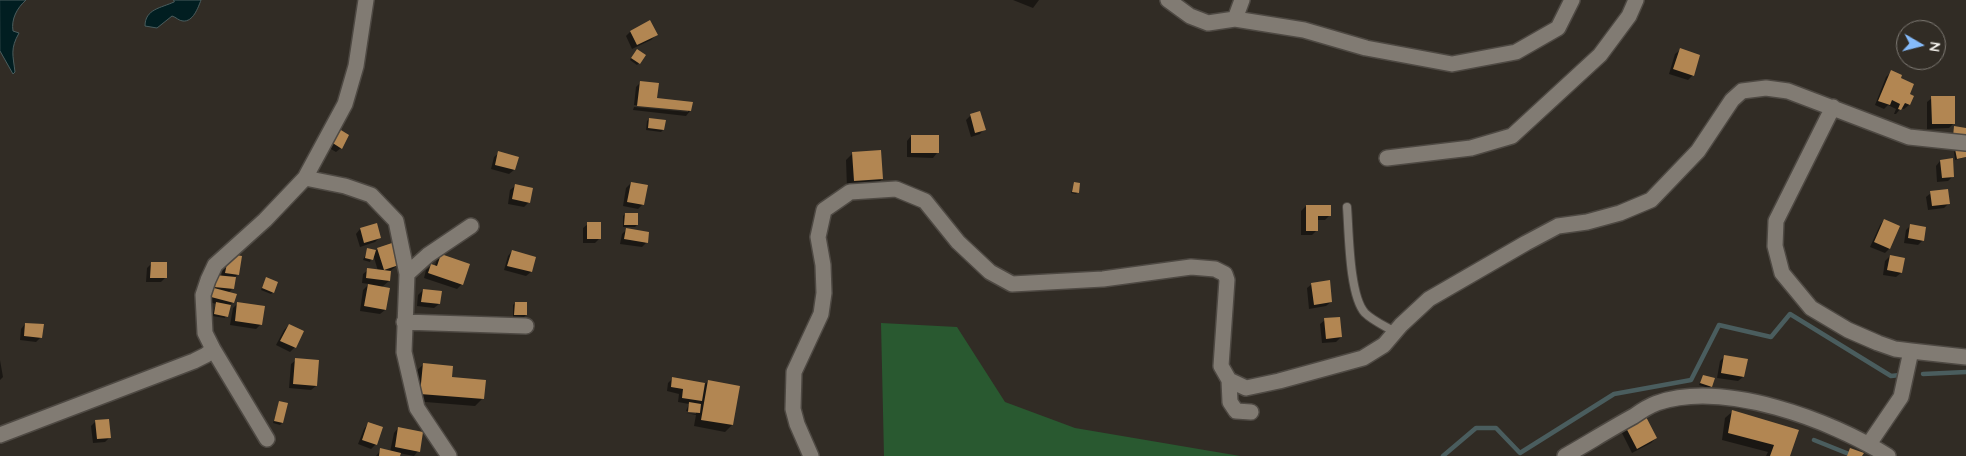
<!DOCTYPE html>
<html>
<head>
<meta charset="utf-8">
<style>
  body { margin:0 }
  #map { position:relative; width:1966px; height:456px; overflow:hidden; background:#312c25; font-family:Quicksand,sans-serif }
  canvas { display:block }
  .north { position:absolute; left:1896px; top:20px; width:50px; height:50px; box-sizing:border-box; background:#312c25; border:1px solid #7f7b75; border-radius:50%; rotate:98deg; font-size:14px; font-weight:700; line-height:20px; text-align:center; color:#f4f1ec }
  .north::after { content:''; display:block; margin:auto; width:18px; height:22px; background:#85bbfb; clip-path:polygon(50% 0,100% 100%,50% 72%,0 100%) }
</style>
</head>
<body>
<div id="map">
<canvas width="1966" height="456"></canvas>
<div class="north">N</div>
</div>
<script>
const context = document.querySelector('canvas').getContext('2d');
context.lineJoin = 'round';
function fill(path, color) {
  context.fillStyle = color;
  context.fill(path, 'evenodd');
}
function trace(path, color, width, dash) {
  context.strokeStyle = color;
  context.lineWidth = width;
  context.lineCap = dash ? 'butt' : 'round';
  context.setLineDash(dash || []);
  context.stroke(path);
}
fill(new Path2D(`
  M881 323 957 327 1005 402 1075 428 1240 456H884Z`), '#295930');
const water = new Path2D(`
  M0 0H26C17 8 11 19 13 31L19 33C10 49 13 55 15 72L13 74 0 51Z
  M174 0H201C198 8 193 22 183 21 179 21 176 17 172 16L157 28 145 26C145 9 161 8 174 2Z`);
fill(water, '#011e21');
trace(water, '#4a5d5e', 1);
fill(new Path2D(`
  M1013 0H1039L1033 8Z
  M630 32 656 35 651 40 632 49 626 36Z
  M1680 50 1693 75 1688 80 1669 74 1675 54Z
  M635 53 639 63 637 65 630 60Z
  M1891 72 1899 79 1909 95V105L1904 109 1901 108 1896 114H1894L1896 109 1888 105 1884 109 1875 105 1886 77Z
  M640 83 657 84 656 99 691 103 690 111 686 116 633 110 634 107 688 112V110L634 105 636 87Z
  M1932 98 1954 123 1949 128 1927 129V102Z
  M971 115 984 129 980 134 971 137 966 120Z
  M649 119 663 130 661 132 646 130 647 121Z
  M331 134 341 148 336 152 324 145Z
  M911 136 937 153 933 158 907 157V141Z
  M1956 150 1966 151V157L1955 160 1954 152Z
  M499 153 514 170 509 174 491 169 494 157Z
  M853 153 882 179 875 186 847 188 846 160Z
  M1940 161 1953 176 1948 181 1937 182 1936 166Z
  M631 183 643 204 638 209 623 206 626 188Z
  M1074 184 1078 192 1076 194 1071 193Z
  M515 186 529 202 524 207 508 204 510 190Z
  M1931 193 1949 203 1944 208 1928 210 1926 197Z
  M1306 206 1329 216 1325 220H1317V230L1312 235H1301V211Z
  M625 214 637 225 635 227H623V216Z
  M1884 220 1889 249 1885 253 1870 247 1880 225Z
  M588 224 599 239 595 243H583V228Z
  M1911 225 1925 228 1922 241 1918 245 1904 243 1906 230Z
  M360 229 380 237 375 242 360 247 356 234Z
  M627 229 646 243 642 247 620 244 622 234Z
  M368 249 375 251 378 249 398 265 390 271 389 281 382 287 385 310 380 314 360 311 363 290 369 284 362 283 363 274 368 270 378 271 373 254 370 262 363 260Z
  M512 251 535 258 531 272 526 276 504 270 508 256Z
  M441 256 462 284 457 289 424 278 426 270 431 266 434 267 437 260Z
  M1890 256 1901 273 1896 277 1883 275 1885 261Z
  M225 260 237 275 234 278 233 288 228 293 233 302 229 306 225 318 212 316 216 304 207 301 210 281 221 277Z
  M152 263 165 278 161 282H146L147 268Z
  M266 279 273 292 271 294 261 290Z
  M1312 284 1331 302 1326 306 1309 309 1307 288Z
  M423 290 439 304 434 308 417 306 418 295Z
  M238 303 261 324 256 329 230 325 233 308Z
  M515 303 526 315 524 317H513V305Z
  M1325 320 1341 337 1336 342 1322 343 1320 324Z
  M25 324 41 337 36 342 20 340 21 329Z
  M289 325 302 332 295 347 290 352 276 345 284 330Z
  M1725 356 1743 377 1738 381 1717 378 1720 361Z
  M0 360 3 377 0 380Z
  M296 360 316 386 311 390 289 388 291 364Z
  M424 364 451 378 482 399 475 406 413 401 416 371Z
  M1703 377 1711 386 1709 388 1699 385Z
  M673 378 705 384 708 381 732 425 725 432 694 426 696 415 686 413 696 414V412L686 411 689 404 678 402 679 394 667 391 668 383Z
  M280 402 282 423 280 425 273 423Z
  M1733 411 1789 456H1766L1768 452 1722 440 1725 418Z
  M96 421 110 437 105 442 93 443 91 426Z
  M1624 423 1656 438 1651 443 1632 453 1619 427Z
  M368 424 376 444 371 449 358 444 364 429Z
  M398 428 418 451 414 456 399 453V456H376L381 450 390 452 394 433Z`), '#0007');
trace(new Path2D(`
  M1923 374 1966 372
  M1814 440 1854 456
  M1443 456 1476 428H1496L1520 453 1614 394 1691 380 1719 325 1771 337 1790 314 1891 376 1900 375`), '#4a5d5e', 4.5);
fill(new Path2D(`
  M650 20 658 35 637 45 630 31Z
  M1680 48 1700 55 1694 76 1673 69Z
  M637 49 646 55 640 64 631 58Z
  M1891 70 1902 75 1901 78 1914 84 1910 94 1914 96 1910 105 1905 103 1901 110 1898 109 1900 104 1892 100 1890 105 1878 101Z
  M640 81 659 83 657 98 693 102 691 111 637 106Z
  M1931 96H1955V124H1932Z
  M980 111 986 130 975 133 970 114Z
  M649 118 666 120 664 130 648 128Z
  M1954 126 1966 128V138L1953 137Z
  M336 127 349 135 342 149 328 140Z
  M911 135H939V153H911Z
  M1966 147V157L1957 159 1955 149Z
  M881 150 883 179 854 181 852 152Z
  M498 151 519 157 515 170 495 165Z
  M1953 158 1954 177 1942 178 1940 160Z
  M631 182 648 185 644 205 627 202Z
  M1074 182 1080 183 1079 193 1072 192Z
  M515 184 533 188 530 203 512 199Z
  M1948 189 1950 204 1932 206 1930 191Z
  M1306 205H1331V216H1318V231H1306Z
  M625 213H638V225H624Z
  M1884 219 1900 226 1890 249 1874 242Z
  M587 222H601V239H587Z
  M377 223 381 238 364 243 360 228Z
  M1910 224 1926 227 1924 241 1908 238Z
  M626 228 649 232 648 243 624 239Z
  M392 243 399 265 384 270 377 248Z
  M367 248 376 250 373 260 365 258Z
  M512 250 536 257 532 272 507 266Z
  M229 254 242 256 239 275 225 273Z
  M441 254 470 264 463 285 428 273 431 264 437 266Z
  M1890 255 1905 258 1902 273 1887 270Z
  M151 262H167V278H150Z
  M367 268 391 271 390 281 366 278Z
  M215 275 236 277 234 289 214 287Z
  M266 277 278 282 274 293 262 288Z
  M1330 280 1332 302 1314 305 1311 283Z
  M368 284 390 288 386 310 364 306Z
  M214 288 237 294 234 303 211 297Z
  M423 289 442 291 440 304 421 302Z
  M216 302 231 305 228 317 214 314Z
  M237 302 265 306 262 325 235 321Z
  M515 302H527V315H514Z
  M1340 317 1342 337 1326 339 1324 318Z
  M25 323 44 324 42 338 24 336Z
  M289 324 304 331 296 348 280 341Z
  M1724 355 1748 359 1744 377 1721 373Z
  M295 358 319 360 317 386 293 384Z
  M423 363 453 366 452 377 486 380 484 399 420 394Z
  M1703 375 1715 378 1712 387 1700 383Z
  M672 377 705 383 702 401 682 398 683 389 671 387Z
  M708 380 740 386 733 425 701 420Z
  M279 401 288 403 283 423 274 421Z
  M689 402 701 404 700 413 688 412Z
  M1732 410 1799 430 1790 456H1770L1774 445 1728 433Z
  M1643 411 1657 438 1637 449 1623 422Z
  M109 419 111 438 97 439 95 420Z
  M368 422 383 427 377 445 362 440Z
  M398 427 423 432 420 452 395 447Z
  M380 448 401 453 400 456H379Z
  M1850 448 1864 453 1862 456H1847Z`), '#b28652');
const lane = new Path2D(`
  M1347 207C1349 231 1349 296 1365 313 1373 321 1385 326 1395 332`);
const street = new Path2D(`
  M1168 0 1190 16 1208 23 1235 19 1304 30 1366 48 1452 64 1516 52 1558 28 1572 0
  M1235 19 1242 0
  M1833 107 1776 221 1775 246 1782 273 1811 308 1848 330 1878 343 1895 349 1911 351 1966 357
  M1387 158 1471 148 1512 136 1600 55 1629 16 1636 0
  M305 178 345 186 371 195 396 221 407 274 404 352 417 408 449 456
  M407 274 428 255 471 226
  M404 322 526 326
  M213 349 267 439
  M1229 380 1230 402 1236 411 1251 412
  M0 435 194 361 206 355 213 349 205 333 203 295 208 280 215 265 265 220 305 178 345 104 356 66 366 0
  M1869 444 1901 397 1911 351
  M811 456 797 424 793 409 794 372 821 314 824 293 823 265 818 237 824 210 850 192 896 189 925 201 958 242 990 272 1012 284 1103 279 1191 267 1215 269 1225 274 1227 280 1221 366 1229 380 1246 388 1279 381 1363 358 1384 345 1401 325 1429 299 1526 243 1558 226 1587 222 1620 213 1651 200 1698 151 1732 100 1742 91 1766 88 1788 91 1909 137 1966 143
  M1565 456C1588 443 1610 429 1634 416 1641 411 1649 406 1657 403 1724 380 1831 420 1888 456`);
trace(lane, '#4e4943', 10);
trace(street, '#4e4943', 18);
trace(lane, '#817b73', 8);
trace(street, '#817b73', 15);
</script>
</body>
</html>
